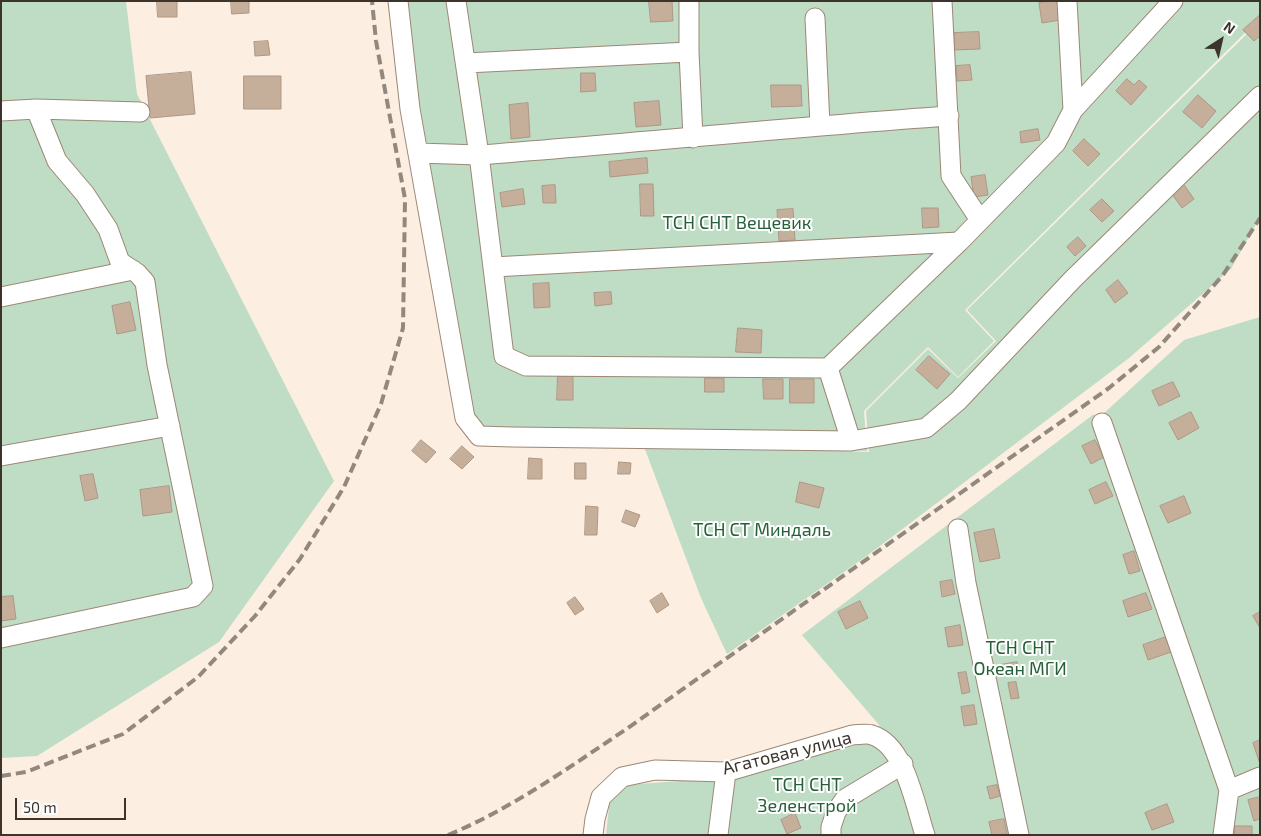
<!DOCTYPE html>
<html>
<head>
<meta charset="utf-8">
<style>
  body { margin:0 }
  #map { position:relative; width:1261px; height:836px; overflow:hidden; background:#fceee1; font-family:"Exo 2",sans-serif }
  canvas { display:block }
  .frame { position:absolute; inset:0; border:2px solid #3c332b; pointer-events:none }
  .north { position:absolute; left:1196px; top:15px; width:50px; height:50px; -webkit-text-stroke:4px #fefefe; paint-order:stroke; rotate:35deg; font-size:14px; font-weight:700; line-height:20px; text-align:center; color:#3c332b }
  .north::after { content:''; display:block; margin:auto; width:18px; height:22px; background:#3c332b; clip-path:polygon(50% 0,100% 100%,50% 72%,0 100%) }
  .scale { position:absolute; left:15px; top:798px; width:111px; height:22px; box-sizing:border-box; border:2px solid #3c332b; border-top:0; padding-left:6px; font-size:15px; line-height:18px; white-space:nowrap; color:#3c332b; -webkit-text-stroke:4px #fefefe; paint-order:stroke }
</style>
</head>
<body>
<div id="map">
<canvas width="1261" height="836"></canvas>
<div class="frame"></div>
<div class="north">N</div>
<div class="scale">50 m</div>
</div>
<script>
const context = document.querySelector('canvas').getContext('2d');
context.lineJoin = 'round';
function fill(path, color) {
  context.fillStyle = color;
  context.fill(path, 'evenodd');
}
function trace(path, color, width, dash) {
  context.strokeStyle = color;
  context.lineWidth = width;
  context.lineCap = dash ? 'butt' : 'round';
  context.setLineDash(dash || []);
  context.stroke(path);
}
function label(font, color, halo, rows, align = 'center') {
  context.font = font + ' "Exo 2",sans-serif';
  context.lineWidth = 4;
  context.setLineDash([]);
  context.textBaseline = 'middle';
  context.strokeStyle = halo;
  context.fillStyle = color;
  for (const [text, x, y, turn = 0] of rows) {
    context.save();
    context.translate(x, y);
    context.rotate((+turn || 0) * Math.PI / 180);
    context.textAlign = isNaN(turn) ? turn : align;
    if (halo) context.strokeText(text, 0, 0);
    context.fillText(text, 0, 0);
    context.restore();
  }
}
fill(new Path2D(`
  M1 1H126L137 94 334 481 219 642 37 756 1 758Z
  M398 1H1260V18L965 310 994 341 958 377 928 347 864 411 867 451 466 434Z
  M1260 21V217L1231 269 1129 358 868 555 727 654 701 598 643 444 869 452 866 411 928 349 958 378 996 341 967 310Z
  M1260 317V772L1232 783 1103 414 1184 340Z
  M1094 414 1224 790 1218 835H606L610 797 626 785 719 778 809 753 880 726 802 635Z
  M1260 787V835H1228L1239 796Z`), '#bfdcc5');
const building = new Path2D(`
  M157 1H177V17H158Z
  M231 1H249V13L232 14Z
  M649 1H672L673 21 651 22Z
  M1057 1 1060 20 1042 23 1039 3Z
  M1260 15V36L1254 41 1243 30Z
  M979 32 980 49 954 50V33Z
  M268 41 270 55 255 56 254 42Z
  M970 65 972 80 957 81 956 66Z
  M191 72 195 114 150 118 146 76Z
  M581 73H595L596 91 581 92Z
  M244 76H281V109H244Z
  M1127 79 1134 85 1139 80 1147 87 1131 105 1116 91Z
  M771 85H801L802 106 772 107Z
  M1198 95 1216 111 1202 128 1183 112Z
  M659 101 661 125 636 127 634 103Z
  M528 103 530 137 511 139 509 105Z
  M1038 129 1040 140 1021 143 1020 132Z
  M1084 139 1100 154 1088 166 1073 151Z
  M647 158 648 173 610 177 609 162Z
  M985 175 988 195 974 197 971 177Z
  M640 184H653L654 216H641Z
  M555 185 556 203H543L542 186Z
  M1184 185 1194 199 1182 208 1172 194Z
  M523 189 525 204 502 207 500 193Z
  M1102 199 1114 211 1102 222 1090 210Z
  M922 208H938L939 227 923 228Z
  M793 209 795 240 779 241 777 210Z
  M1078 237 1086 246 1075 256 1067 247Z
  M1118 280 1128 293 1115 303 1106 290Z
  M549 283 550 307 534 308 533 284Z
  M611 292 612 304 595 306 594 293Z
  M130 302 136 330 117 334 112 306Z
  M738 328 762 330 761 353 736 352Z
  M929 356 950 374 937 389 916 370Z
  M558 376H573V400H557Z
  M705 378H724V392H705Z
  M763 379H783V399H764Z
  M790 379H814V403H790Z
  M1173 382 1180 396 1159 406 1152 391Z
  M1191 412 1199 428 1178 440 1169 423Z
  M421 440 436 452 426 463 412 451Z
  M1095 440 1104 457 1091 464 1082 446Z
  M462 446 474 457 462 469 450 459Z
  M529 458 542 459V479H528Z
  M619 462 631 463 630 474H618Z
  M575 463H586V479H575Z
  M93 474 98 498 85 501 80 476Z
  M800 482 824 488 819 508 796 502Z
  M1106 482 1113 496 1095 504 1089 490Z
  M169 486 172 512 143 516 140 490Z
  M1184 496 1191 513 1168 523 1160 506Z
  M586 506 598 507 597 535H585Z
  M626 510 640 515 635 527 622 522Z
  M994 529 1000 558 980 562 974 533Z
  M1134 551 1140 571 1129 574 1123 555Z
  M952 580 955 594 942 597 940 582Z
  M662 593 669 605 657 613 650 601Z
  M1146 593 1152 609 1128 617 1123 601Z
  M13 596 16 619 1 621V597Z
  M575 597 584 609 575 615 567 603Z
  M860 601 868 618 846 629 838 612Z
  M1260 612V628L1253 616Z
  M960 625 963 645 948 647 945 628Z
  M1166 637 1171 652 1148 660 1143 645Z
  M1017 662 1019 671 1001 674 1000 665Z
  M966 672 970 692 962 694 958 673Z
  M1016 682 1019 698 1011 699 1008 683Z
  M974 705 977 724 964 726 961 707Z
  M1260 740V764L1253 743Z
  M997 785 1000 796 990 799 987 787Z
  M1260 797V819L1254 821 1248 800Z
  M1167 804 1174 822 1152 830 1145 813Z
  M795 813 801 828 787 834 781 820Z
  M1004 819 1007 834 992 835 989 822Z
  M1235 826H1252V835H1235Z`);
fill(building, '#c5ae9a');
trace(building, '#ae9885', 1);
const minor = new Path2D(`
  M398 1 410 109 465 418 479 436 512 437 851 441 926 428 958 401 1073 279 1260 96
  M689 1V52L693 138
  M942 1 951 176 980 220
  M1067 1 1073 110
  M815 18 820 125
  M466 63 689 52
  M1 111 36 109 140 112
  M418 153 479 155 456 1
  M493 267 959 242
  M1 297 133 270
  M828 368 526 366 504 356 479 155C636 143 792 127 949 116
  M1102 423 1229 790
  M851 441 828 368 959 242 1056 143 1073 110 1173 1
  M1 456 170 426
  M958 529 966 583 1019 835
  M1 638 193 597 203 586 157 365 145 282 137 273 120 262 108 229 85 194 57 161 36 109
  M593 835 595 819 601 797 622 777 655 770 726 772 852 735C858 735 867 733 872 735 905 745 915 805 925 835
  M718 835 726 772
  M831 835V827L836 812 845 799 903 764
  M1223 835 1229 790 1260 777`);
trace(minor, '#9c8874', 21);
trace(minor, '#fff', 19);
trace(new Path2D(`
  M1 776 26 772 123 734 198 677 255 616 300 559 344 487 381 404 403 328 405 199 376 41 372 1
  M448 835C511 809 568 768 625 730L1109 388 1159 347 1223 275 1260 218`), '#93887d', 4, [10, 5]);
label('18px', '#256038', '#fefefe', [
  ["ТСН СНТ Вещевик",737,223],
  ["ТСН СТ Миндаль",762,530],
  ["ТСН СНТ",1020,648],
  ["Океан МГИ",1020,669],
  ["ТСН СНТ",807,785],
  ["Зеленстрой",807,806]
]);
label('18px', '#3c332b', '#fefefe', [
  ["Агатовая улица",787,753,-14]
]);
</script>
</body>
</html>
